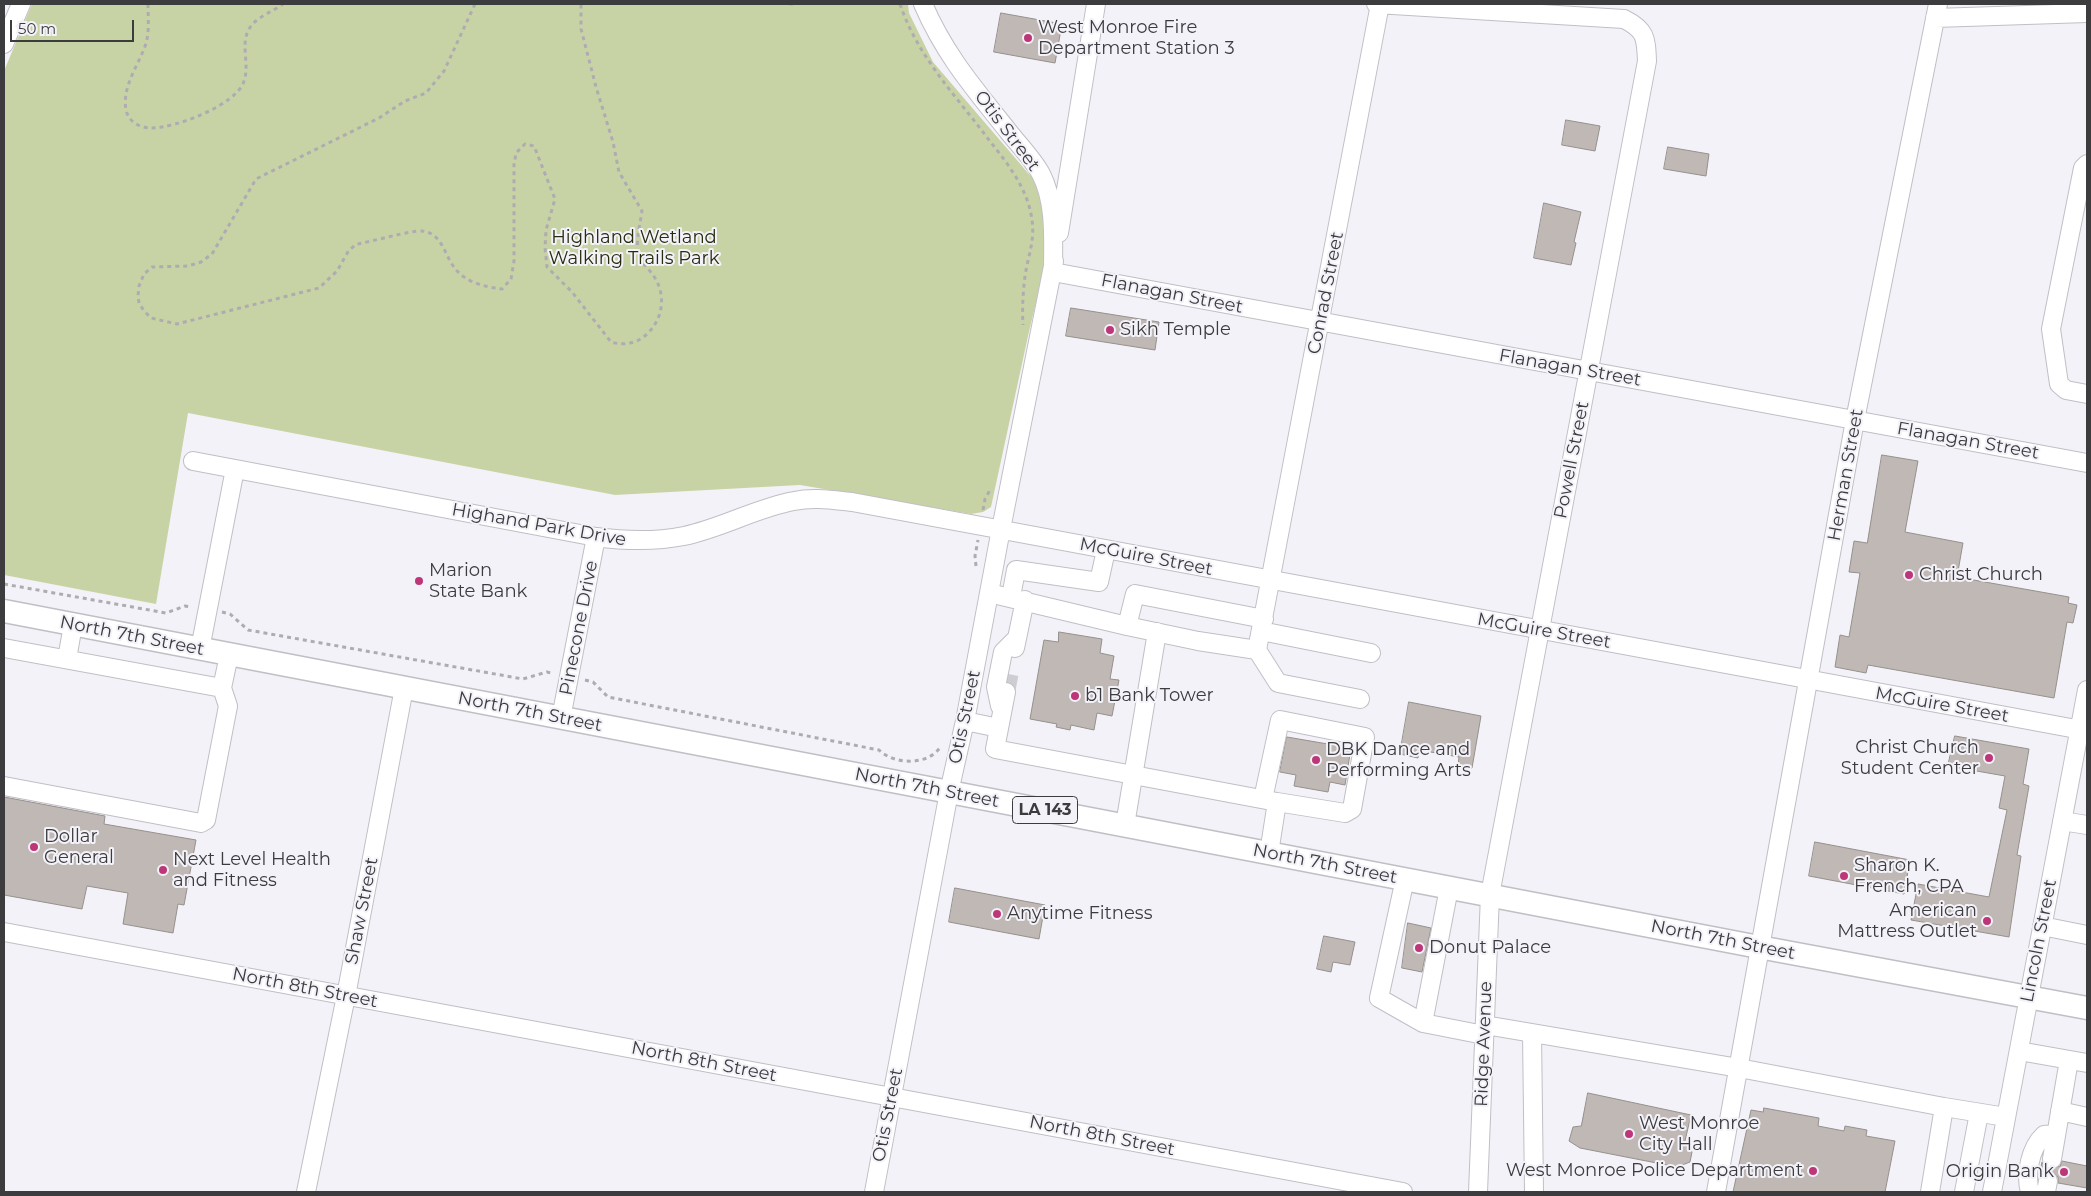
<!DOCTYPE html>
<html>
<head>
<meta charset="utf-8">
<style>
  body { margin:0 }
  #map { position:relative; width:2091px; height:1196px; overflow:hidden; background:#f4f2f9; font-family:Montserrat,sans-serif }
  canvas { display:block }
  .frame { position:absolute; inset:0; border:5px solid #3c3b3e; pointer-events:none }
  .scale { position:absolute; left:10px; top:20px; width:124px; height:22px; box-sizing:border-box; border:2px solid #3c3b3e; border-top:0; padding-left:6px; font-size:15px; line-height:18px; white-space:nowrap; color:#3c3b3e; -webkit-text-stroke:4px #f4f2f9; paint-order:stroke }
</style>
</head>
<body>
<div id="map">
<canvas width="2091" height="1196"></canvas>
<div class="frame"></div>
<div class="scale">50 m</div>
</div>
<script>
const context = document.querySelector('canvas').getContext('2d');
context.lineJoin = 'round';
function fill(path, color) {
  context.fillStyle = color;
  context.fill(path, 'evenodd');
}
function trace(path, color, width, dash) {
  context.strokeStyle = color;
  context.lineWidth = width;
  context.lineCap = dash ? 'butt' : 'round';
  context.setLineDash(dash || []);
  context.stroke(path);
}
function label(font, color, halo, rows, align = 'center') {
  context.font = font + ' Montserrat,sans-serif';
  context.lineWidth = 4;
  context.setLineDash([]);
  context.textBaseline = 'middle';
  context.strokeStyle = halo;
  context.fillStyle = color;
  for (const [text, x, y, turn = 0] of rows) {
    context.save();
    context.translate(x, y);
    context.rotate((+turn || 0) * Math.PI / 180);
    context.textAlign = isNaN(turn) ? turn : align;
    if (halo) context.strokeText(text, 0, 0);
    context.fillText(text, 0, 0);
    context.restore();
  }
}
fill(new Path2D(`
  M32 4H908L909 13 933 62 1034 180 1043 206 1046 260 1028 336 991 507 983 512 971 514 800 485 615 495 188 413 156 604 4 575V71Z`), '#c8d3a5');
const building = new Path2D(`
  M1001 13 1062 24 1055 63 994 52Z
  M1566 120 1600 126 1595 151 1562 145Z
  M1668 147 1709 154 1706 176 1664 169Z
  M1544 203 1581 212 1574 242 1576 243 1571 265 1534 258Z
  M1071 308 1159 322 1155 350 1066 336Z
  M1882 455 1918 461 1905 532 1963 543 1957 577 2069 597 2068 603 2077 605 2073 623 2067 622 2054 698 1868 665 1866 673 1835 667 1840 635 1849 637 1860 573 1849 572 1854 541 1867 543Z
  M1059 632 1102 639 1100 653 1114 656 1110 679 1119 680 1112 716 1097 713 1094 730 1071 725 1070 730 1056 727 1057 724 1030 719 1044 640 1058 642Z
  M1409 702 1481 716 1472 768 1458 766 1459 757 1419 750 1418 758 1400 754Z
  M1955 736 2029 749 2023 784 2029 786 2017 855 2021 856 2009 937 1911 920 1918 884 1989 897 2007 810 1999 808 2005 776 1948 766Z
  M1287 737 1351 748 1345 785 1330 782 1328 792 1294 786 1296 775 1280 772Z
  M4 797 105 816 104 824 196 840 184 905 178 904 173 933 123 924 128 893 87 886 82 909 4 895Z
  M1815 842 1910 860 1904 894 1809 876Z
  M955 888 1045 905 1039 939 949 922Z
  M1408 923 1431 928 1422 972 1402 968Z
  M1324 936 1355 942 1350 965 1333 962 1331 972 1317 969Z
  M1588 1093 1691 1115 1685 1141 1692 1152 1690 1162 1677 1167 1580 1148 1569 1141 1573 1127 1581 1126Z
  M1764 1108 1819 1118 1818 1126 1844 1131 1845 1126 1867 1130 1866 1136 1895 1141 1885 1192H1733L1751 1110 1763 1112Z
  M2062 1161 2087 1166V1188L2058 1183V1177L2050 1171H2044L2039 1175 2042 1162 2045 1167 2051 1169 2060 1166Z`);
fill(building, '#bfb8b5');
trace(building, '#96908d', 1);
trace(new Path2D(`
  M1006 692 1010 672`), '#cfcdd4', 18, [18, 9]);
const minor = new Path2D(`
  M923 4C945 55 974 88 1008 131 1018 144 1033 159 1041 174 1056 203 1053 240 1053 272L2087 463
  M1376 4 1624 19C1646 30 1646 38 1647 61L1490 895 1478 1192
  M1935 18 2087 13
  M4 44 21 4
  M2087 164 2083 168 2051 329 2059 384 2066 390 2087 394
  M1059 233 1096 4
  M193 461 596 537C626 541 654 542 684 536 722 528 756 508 794 501 813 497 832 500 852 502L2087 731
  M989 593 1127 626 1198 641 1257 650
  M1011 597 1016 570 1099 582 1106 550
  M1127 626 1135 594 1264 619
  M1261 631 1371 653
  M4 648 222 688
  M1015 648 1025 600
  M200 649 235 469
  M67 659 73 625
  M1006 692 995 749 1277 802 1269 853
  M1360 699 1278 683 1257 650 1380 4
  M1000 706 996 687 1003 652 1017 638
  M561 718 596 537
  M965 721 999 728
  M4 786 201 823 206 820 228 706 222 688 229 655
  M1263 799 1280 720 1365 737 1352 809 1345 813 1277 802
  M2062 821 2087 825
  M1125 825 1157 632
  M1405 879 1379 998 1423 1023 1484 1035
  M2042 926 2087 935
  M4 932 1403 1192
  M1423 1023 1449 888
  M1485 1025 1739 1068 1944 1107 2006 1117
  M1532 1033 1534 1192
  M2019 1051 2087 1063
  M2060 1111 2087 1117
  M2052 1159 2069 1060
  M306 1192 346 996 404 688
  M874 1192 949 792 965 721 1001 529 1054 261
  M1716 1192 1855 420 1938 4
  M1930 1192 1944 1107
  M1964 1192 1979 1113
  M1992 1192 2087 690
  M2030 1192C2025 1174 2030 1148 2044 1135L2056 1134
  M2046 1192 2048 1181`);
const major = new Path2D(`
  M4 611 1759 947 2087 1008`);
trace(minor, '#c1bfc5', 20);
trace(major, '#c1bfc5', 25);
trace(new Path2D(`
  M148 4C148 19 150 35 144 49 136 69 122 88 126 110 129 123 141 128 152 128 175 128 237 105 244 81 250 64 240 45 249 29 256 17 272 12 283 4
  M475 4 444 71 426 93 405 101 379 118 256 179 212 254 201 262 188 266 152 267 144 274 139 286 138 296 139 303 144 311 151 318 177 324 319 288 337 271 349 250 357 244C370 242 412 230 422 231 442 233 444 254 454 267 464 282 485 287 502 289L511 279 514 261V165L516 153 525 144 534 146 555 199 546 230 545 248 547 267 572 292 611 342C624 346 638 343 647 334 663 319 666 296 655 278 649 268 641 264 638 253 636 239 640 225 642 211L619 172 613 142 596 87 581 29V4
  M789 4H796
  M900 4C917 56 957 97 989 140 1008 164 1028 189 1032 220 1035 241 1028 256 1025 276 1023 292 1022 309 1023 325
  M983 510 985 499 990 490
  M976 566 975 556 978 540
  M4 584 166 613 185 606 191 607
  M222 612 230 614 248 630 523 679 547 672 554 674
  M585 680 593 682 608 697 879 750C894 765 929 766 941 746`), '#aeacb1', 3, [4, 4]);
trace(minor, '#fff', 18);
trace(major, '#fff', 22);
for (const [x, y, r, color] of [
  [1028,38,5,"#bc3678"],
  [1110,330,5,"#bc3678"],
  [1909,575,5,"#bc3678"],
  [419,581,5,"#bc3678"],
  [1075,696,5,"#bc3678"],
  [1989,758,5,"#bc3678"],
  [1316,760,5,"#bc3678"],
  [34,847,5,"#bc3678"],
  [163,870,5,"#bc3678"],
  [1844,876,5,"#bc3678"],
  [997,914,5,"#bc3678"],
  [1987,921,5,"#bc3678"],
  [1419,948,5,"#bc3678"],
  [1629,1134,5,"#bc3678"],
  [1813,1171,5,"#bc3678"],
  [2064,1172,5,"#bc3678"]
]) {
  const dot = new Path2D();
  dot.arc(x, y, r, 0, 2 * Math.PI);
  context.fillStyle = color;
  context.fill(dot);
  trace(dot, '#f4f2f9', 2);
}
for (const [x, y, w] of [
  [1045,810,65]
]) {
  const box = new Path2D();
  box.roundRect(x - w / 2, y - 13.5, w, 27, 4);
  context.fillStyle = '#f4f2f9';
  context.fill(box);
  trace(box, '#3c3b3e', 1);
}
label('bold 16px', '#3c3b3e', null, [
  ["LA 143",1045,810]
]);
label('18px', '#3c3b3e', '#f4f2f9', [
  ["West Monroe Fire",1038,28],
  ["Department Station 3",1038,49],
  ["Sikh Temple",1120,330],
  ["Marion",429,571],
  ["State Bank",429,592],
  ["Christ Church",1919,575],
  ["b1 Bank Tower",1085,696],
  ["Christ Church",1979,748,"right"],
  ["Student Center",1979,769,"right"],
  ["DBK Dance and",1326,750],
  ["Performing Arts",1326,771],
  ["Dollar",44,837],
  ["General",44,858],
  ["Next Level Health",173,860],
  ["and Fitness",173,881],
  ["Sharon K.",1854,866],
  ["French, CPA",1854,887],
  ["American",1977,911,"right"],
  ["Mattress Outlet",1977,932,"right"],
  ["Anytime Fitness",1007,914],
  ["Donut Palace",1429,948],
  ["West Monroe",1639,1124],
  ["City Hall",1639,1145],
  ["West Monroe Police Department",1803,1171,"right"],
  ["Origin Bank",2054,1172,"right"]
], 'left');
label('18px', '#3c3b3e', '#f4f2f9', [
  ["Otis Street",1007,131,53],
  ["Conrad Street",1326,293,-79],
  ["Flanagan Street",1172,294,11],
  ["Flanagan Street",1570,368,10],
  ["Flanagan Street",1968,441,10],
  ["Powell Street",1572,460,-79],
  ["Herman Street",1846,475,-80],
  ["Highand Park Drive",539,525,10],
  ["McGuire Street",1146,557,11],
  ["Pinecone Drive",579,628,-79],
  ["McGuire Street",1544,631,10],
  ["North 7th Street",132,636,11],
  ["McGuire Street",1942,705,10],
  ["North 7th Street",530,712,11],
  ["Otis Street",965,717,-78],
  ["North 7th Street",927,788,11],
  ["North 7th Street",1325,864,11],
  ["Shaw Street",362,911,-79],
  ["North 7th Street",1723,940,11],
  ["Lincoln Street",2039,941,-79],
  ["North 8th Street",305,988,11],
  ["Ridge Avenue",1484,1044,-88],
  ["North 8th Street",704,1062,11],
  ["Otis Street",888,1115,-79],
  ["North 8th Street",1102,1136,11]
]);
label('18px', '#272c0f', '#f4f2f9', [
  ["Highland Wetland",634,238],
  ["Walking Trails Park",634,259]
]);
</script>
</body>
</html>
